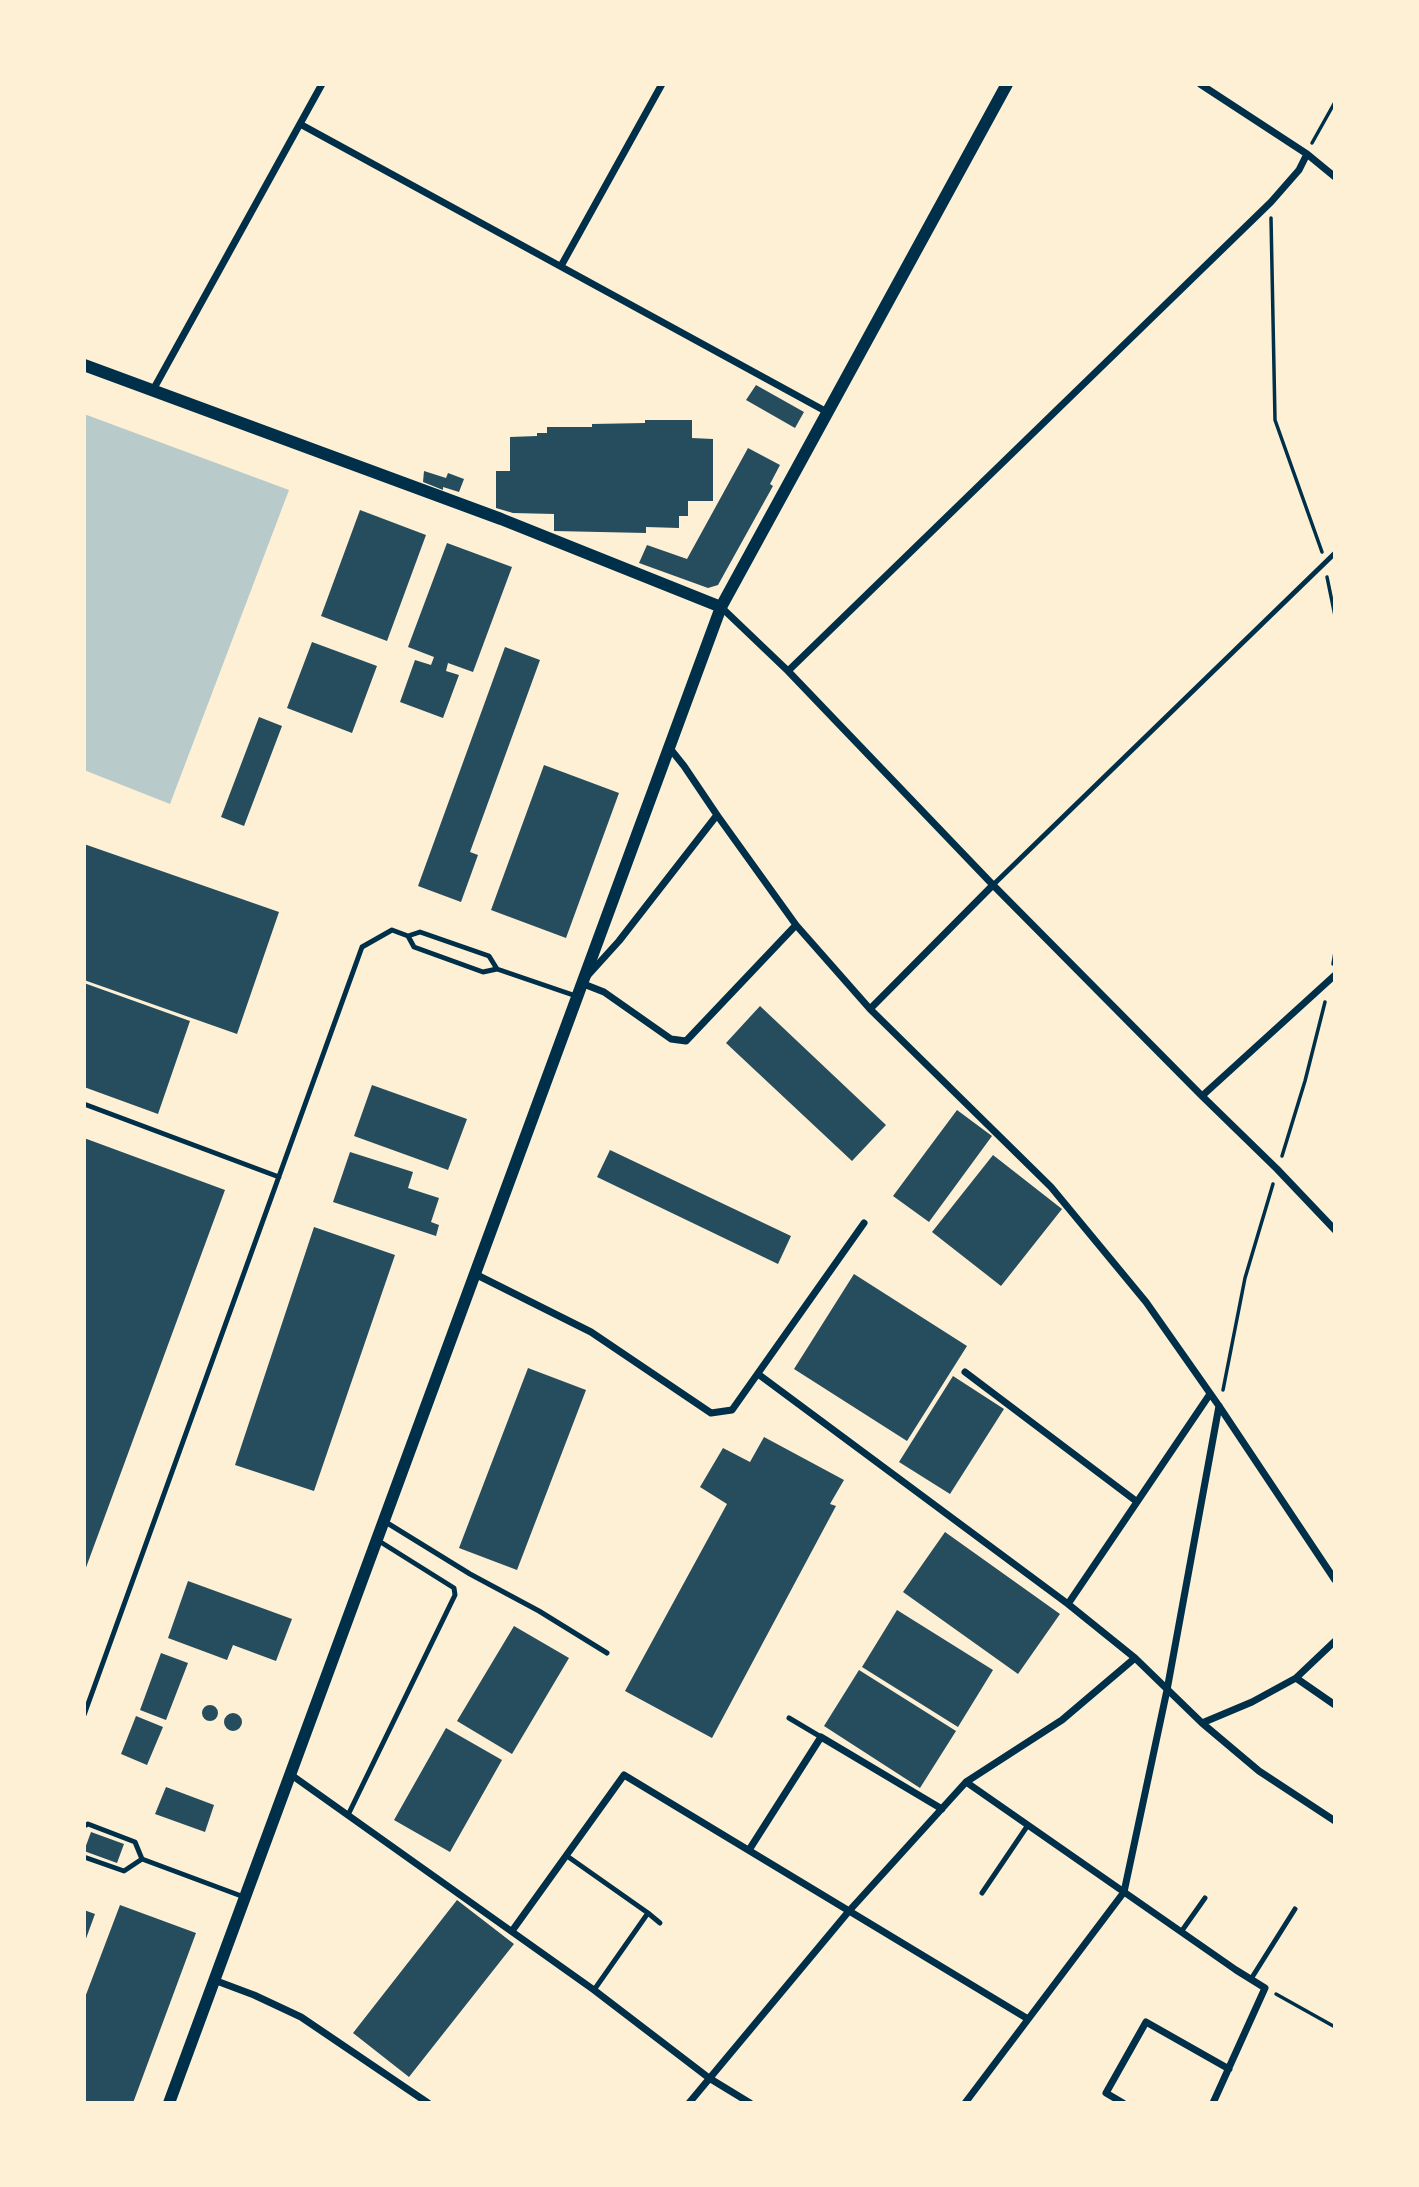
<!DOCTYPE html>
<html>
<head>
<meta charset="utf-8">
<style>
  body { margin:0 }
  #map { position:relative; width:1419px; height:2187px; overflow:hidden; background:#fdf0d5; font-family:"Golos Text",sans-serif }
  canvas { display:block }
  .frame { position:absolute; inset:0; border:86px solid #fdf0d5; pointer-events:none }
</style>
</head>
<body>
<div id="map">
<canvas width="1419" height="2187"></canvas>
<div class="frame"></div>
</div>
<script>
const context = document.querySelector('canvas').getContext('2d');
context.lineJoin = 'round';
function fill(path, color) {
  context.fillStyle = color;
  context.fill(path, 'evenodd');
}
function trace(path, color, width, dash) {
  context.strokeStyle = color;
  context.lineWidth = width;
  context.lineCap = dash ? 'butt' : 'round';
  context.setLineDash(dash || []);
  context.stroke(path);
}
fill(new Path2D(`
  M84 414 289 490 170 804 84 770Z`), '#b9caca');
fill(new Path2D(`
  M756 385 804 412 795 428 746 400Z
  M645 420H692V438L713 439V501H688V516H679V528L646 527V533L554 531V514L513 513 496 508V471H510V437L537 436V433H547V427H592V424L645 423Z
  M748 448 780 465 770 484 773 486 718 585 708 588 639 563 647 545 687 559Z
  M424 471 446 478 448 473 464 479 459 492 443 487V490L423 482Z
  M360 510 426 535 387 641 321 616Z
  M447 543 512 567 473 672 448 663 446 671 459 675 443 718 400 702 415 660 431 665 434 657 408 647Z
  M312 642 377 666 352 733 287 708Z
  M505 647 540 660 470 852 478 855 461 902 418 886Z
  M259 717 282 726 244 826 221 817Z
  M544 765 619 793 566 938 491 910Z
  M84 844 279 912 237 1034 84 980Z
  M84 983 190 1021 158 1114 84 1087Z
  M760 1006 886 1125 852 1161 726 1043Z
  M372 1085 467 1119 448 1170 354 1136Z
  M957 1110 992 1136 929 1222 893 1196Z
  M84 1138 225 1190 84 1573Z
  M610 1150 791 1236 778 1264 597 1177Z
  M350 1152 413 1172 408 1188 439 1198 431 1222 439 1225 436 1236 333 1202Z
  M993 1155 1062 1209 1001 1286 932 1232Z
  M314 1227 395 1255 314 1491 235 1465Z
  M854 1274 967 1346 907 1441 794 1369Z
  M528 1368 586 1390 517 1570 459 1548Z
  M953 1376 1004 1409 950 1494 899 1462Z
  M764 1437 844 1480 830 1504 836 1506 712 1738 625 1691 727 1504 700 1487 723 1448 750 1462Z
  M945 1532 1060 1614 1018 1674 903 1592Z
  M188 1581 292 1619 276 1661 233 1645 227 1660 168 1638Z
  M897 1610 993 1670 958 1727 862 1667Z
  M514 1626 569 1658 512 1754 457 1721Z
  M161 1653 188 1663 166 1720 140 1710Z
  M859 1670 956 1731 920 1788 824 1726Z
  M202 1713a8 8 0 1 1 16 0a8 8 0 1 1-16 0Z
  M224 1722a9 9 0 1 1 18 0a9 9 0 1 1-18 0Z
  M136 1716 163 1727 147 1765 121 1754Z
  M446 1728 502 1760 450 1852 394 1820Z
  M166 1787 214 1805 205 1832 155 1814Z
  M91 1832 124 1844 117 1863 84 1851Z
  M457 1900 514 1944 409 2077 353 2033Z
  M120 1905 196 1933 133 2103H84V2000Z
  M84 1910 95 1914 84 1944Z`), '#264d5e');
trace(new Path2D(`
  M1312 143 1335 102
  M1271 218 1275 420 1322 552
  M1327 577 1335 616
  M1333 964 1335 952
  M1282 1156 1305 1081 1325 1002
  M1223 1390 1245 1278 1273 1184
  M1276 1994 1335 2027`), '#003049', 3.5);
trace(new Path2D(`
  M993 885 1335 553
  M408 936 414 947 483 972 497 969 576 996
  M84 1104 279 1177
  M384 1521 470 1574 539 1611 607 1653
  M84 1715 362 947 392 930 408 936 420 932 489 956 497 969
  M789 1718 821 1737
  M348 1815 455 1595 454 1588 379 1541
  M84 1826 88 1824 135 1842 142 1859
  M567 1856 648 1913 594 1990
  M84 1857 124 1871 142 1859
  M142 1859 244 1897
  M982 1893 1028 1825
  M648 1913 660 1923
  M1181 1932 1205 1898
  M1251 1979 1295 1909`), '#003049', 5);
trace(new Path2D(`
  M1200 84 1307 154 1335 177
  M300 124 827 412
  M561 266 662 84
  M153 390 322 84
  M721 607 788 671 993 885 1202 1096 1277 1169 1335 1230
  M788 671 1271 202 1299 170 1307 154
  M668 746 684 766 717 815 796 925 870 1009 993 885
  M717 815 619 941 581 983 604 992 671 1039 686 1041 796 925
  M870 1009 1051 1187 1146 1302 1219 1406 1335 1580
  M1202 1096 1335 975
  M475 1274 591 1332 711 1413 732 1410 864 1223
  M965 1372 1136 1501
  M758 1374 1068 1604 1135 1658 1202 1723 1259 1771 1335 1821
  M1068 1604 1210 1394
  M1296 1678 1335 1705
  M1202 1723 1252 1702 1296 1678 1335 1641
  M290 1774 594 1990 709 2078 750 2103
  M966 1782 1236 1970 1265 1988 1213 2103
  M749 1850 821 1737 942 1809
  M512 1931 624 1775 1028 2019
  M214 1980 254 1995 301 2017 428 2103
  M689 2103 849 1911 966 1782 1062 1720 1135 1658
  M965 2103 1124 1892 1167 1690 1219 1406
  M1123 2103 1106 2093 1146 2022 1229 2069`), '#003049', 7);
trace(new Path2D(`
  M84 365 501 519 721 607
  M169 2103 721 607 1007 84`), '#003049', 12);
</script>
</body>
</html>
